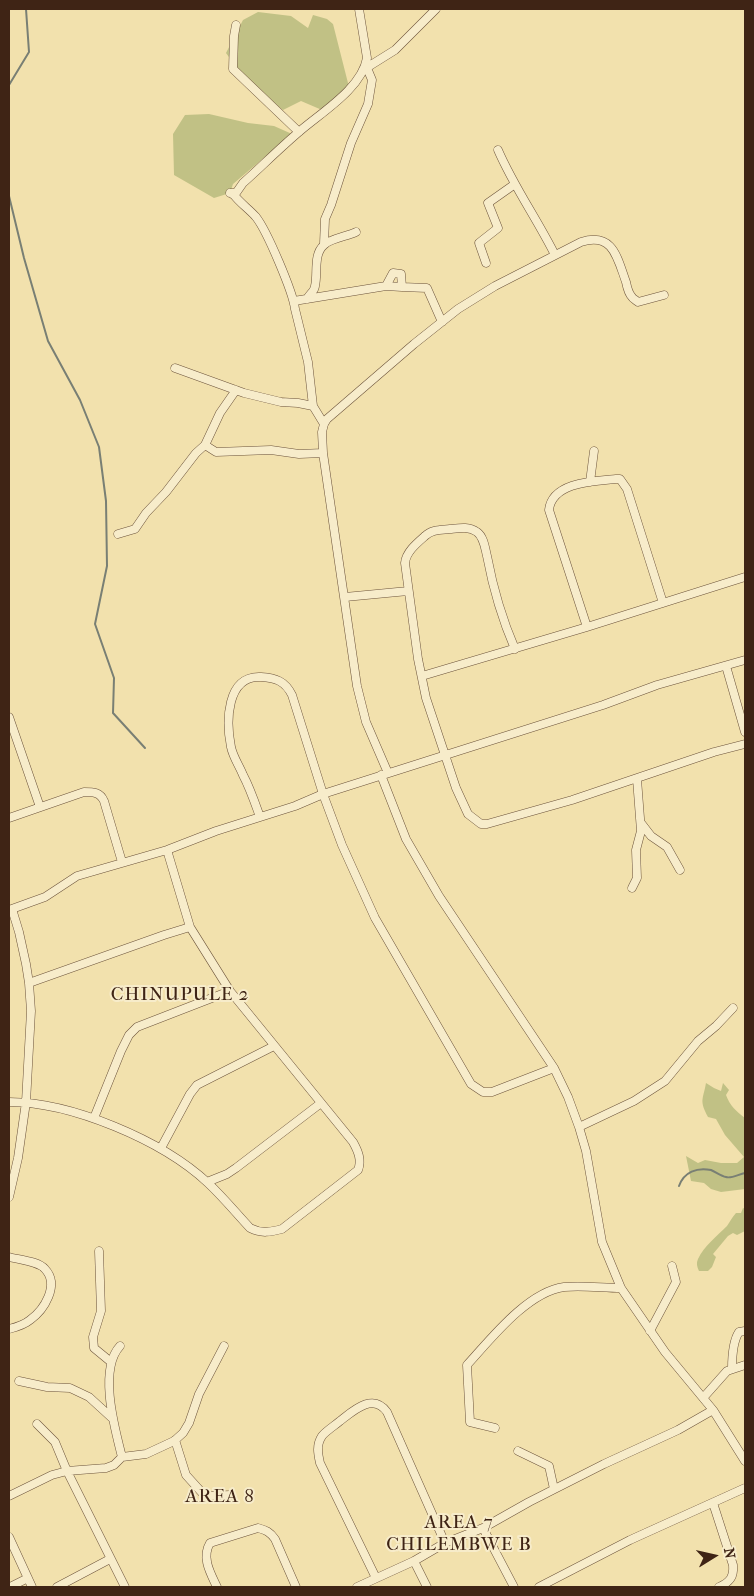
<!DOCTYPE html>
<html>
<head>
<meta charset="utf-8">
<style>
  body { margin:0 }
  #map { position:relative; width:754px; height:1596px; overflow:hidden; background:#f2e1ad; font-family:"IM FELL French Canon",serif }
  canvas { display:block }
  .frame { position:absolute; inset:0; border:10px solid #3f2415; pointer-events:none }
  .north { position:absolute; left:689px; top:1531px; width:50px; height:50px; -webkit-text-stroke:4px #f7ecca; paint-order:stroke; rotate:80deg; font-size:14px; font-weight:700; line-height:20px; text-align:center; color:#3f2415 }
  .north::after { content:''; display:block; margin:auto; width:18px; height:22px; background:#3f2415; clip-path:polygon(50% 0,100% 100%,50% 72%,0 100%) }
</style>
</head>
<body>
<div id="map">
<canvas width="754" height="1596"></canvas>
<div class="frame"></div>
<div class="north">N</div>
</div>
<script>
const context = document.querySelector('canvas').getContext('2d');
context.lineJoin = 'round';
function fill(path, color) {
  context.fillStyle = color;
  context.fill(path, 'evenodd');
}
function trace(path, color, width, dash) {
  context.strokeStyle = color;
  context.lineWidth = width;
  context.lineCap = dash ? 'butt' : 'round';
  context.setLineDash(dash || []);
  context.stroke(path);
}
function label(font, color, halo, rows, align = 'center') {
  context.font = font + ' "IM FELL French Canon",serif';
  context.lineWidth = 4;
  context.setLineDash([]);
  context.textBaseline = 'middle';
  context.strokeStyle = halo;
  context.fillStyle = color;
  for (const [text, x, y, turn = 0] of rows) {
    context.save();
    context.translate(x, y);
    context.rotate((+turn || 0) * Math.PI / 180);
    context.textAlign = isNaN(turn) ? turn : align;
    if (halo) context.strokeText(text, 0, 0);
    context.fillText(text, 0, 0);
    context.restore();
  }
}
fill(new Path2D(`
  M258 12 291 16 308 28 313 15 327 19 333 24 349 87 322 110 301 101 283 110 248 83 226 53 243 20Z
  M209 114 248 123 274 126 292 134 233 184 230 193 214 198 174 175 173 134 185 115Z
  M706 1083 714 1088 721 1091 723 1083 729 1090 726 1095C730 1106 736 1111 745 1118V1189L721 1192 711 1189 704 1183 691 1181 686 1156 698 1163 705 1160 721 1163H737L744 1157 725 1135 716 1119 708 1117C699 1100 703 1100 706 1083Z
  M743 1208 745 1209V1231L737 1235 733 1233 728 1236 713 1254 716 1257 712 1267 708 1271H699C697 1267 696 1263 698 1259 704 1246 717 1236 727 1226 730 1222 732 1217 736 1213H741Z`), '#c1c185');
trace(new Path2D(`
  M9 85 29 52 26 9
  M9 196 24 258 48 341 80 400 99 447 106 501 107 566 95 624 114 678 113 713 145 748
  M679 1186C684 1172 697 1167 711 1170 716 1172 721 1176 726 1177 731 1179 739 1174 745 1173`), '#797f74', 2);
const street = new Path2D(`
  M236 25 234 36 233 69 299 132
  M363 70 395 50 436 9
  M498 150C514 187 537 219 555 255
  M230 193 234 195C240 203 249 209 256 217 267 231 293 292 295 309L308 362 313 406 324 424
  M230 193H236L243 183C262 166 281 147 300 131 322 112 362 88 367 58L359 9
  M324 244 325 219 331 205 351 143 368 104 372 80 367 68
  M486 263 479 243 498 228 488 203 515 184
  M402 287 427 288 442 322
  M307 299C309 294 315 291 315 286 318 274 313 254 324 245 329 239 348 236 356 232
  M294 301 386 286 393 273 401 274 402 287 386 286
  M175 368 244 393 281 402 298 403 313 406
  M205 445 216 452 271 450 299 454 323 453
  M590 482 594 451
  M118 534 135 529 146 513 166 492 196 453 205 445 220 413 236 390
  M345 597 408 591
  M587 627 549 510C552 482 594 481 616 479H620L627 489 663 603
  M515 649C502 619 493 588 487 556 485 548 484 537 477 532 469 526 459 528 450 529 442 530 432 529 425 536 417 543 406 552 405 563L418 659 426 698 456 788 468 814 481 824H487L572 800 714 752 745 744
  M726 666 745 732
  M422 676 587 627 745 577
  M9 717 40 807
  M388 773 366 722 357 686 323 453 322 432 324 424 327 419 414 344 458 309 495 286 581 242C613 232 617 257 626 282 627 287 629 294 632 297 633 299 636 300 638 302L664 295
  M381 775 406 839 439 896 554 1068 568 1097 579 1127 586 1151 602 1242 621 1288 665 1352 713 1410 745 1461
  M260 817C255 803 250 788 243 775 239 765 233 757 231 747 226 722 226 675 261 677 276 678 285 681 292 695L323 794 342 845 375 918 471 1084 483 1092H492L554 1068
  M9 818 84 792C93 792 100 792 104 801L122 862
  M641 823 651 836 667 847 680 870
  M632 888 637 878 636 850 641 831 637 779
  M9 910 45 897 77 876 167 850 216 831 295 806 323 794 603 705 657 685 745 660
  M29 983 164 935 190 927
  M9 1102C71 1102 162 1140 208 1183 223 1197 236 1213 250 1228 262 1234 270 1232 282 1229L358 1170C362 1160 358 1151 353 1142L230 991 190 927 167 850
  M94 1118 121 1051 129 1035 137 1027 230 991
  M579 1127 634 1101 665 1081 698 1041 716 1026 733 1008
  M161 1148 190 1094 197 1085 274 1046
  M207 1182 227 1174 236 1168 321 1103
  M9 1197 18 1158 26 1102 31 1011 29 983 26 964 19 932 12 909
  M99 1251 101 1311 93 1337 94 1348 111 1362
  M9 1257C20 1260 38 1261 45 1269 60 1285 44 1310 30 1320 24 1325 17 1327 9 1329
  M650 1331 676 1282 672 1266
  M120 1346C98 1370 115 1429 122 1457
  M732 1369C732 1359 733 1341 739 1332L745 1331
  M19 1381 47 1387 70 1388 89 1397 112 1418
  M703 1398 727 1371 745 1365
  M37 1424 55 1442 67 1471 106 1468 114 1465 122 1457 146 1454 174 1441 183 1433 189 1423 199 1394 224 1346
  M495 1428 470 1422 467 1365C490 1340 527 1292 564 1287 582 1285 603 1288 621 1288
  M175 1440 186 1475 205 1496 231 1495
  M518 1451 549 1466 554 1489
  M9 1496 52 1475 67 1471 125 1587
  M713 1503 733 1565C734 1577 730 1582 719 1587
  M483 1528 514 1587
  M9 1537 32 1587
  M414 1561 427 1587
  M376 1578 320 1463C318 1454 316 1445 322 1436 326 1431 334 1426 340 1421 353 1411 373 1392 387 1412L445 1543
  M10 1587 28 1578
  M57 1587 110 1559
  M217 1587C211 1574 201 1558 210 1543L258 1528C266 1530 270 1532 275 1539L296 1587
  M357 1587 414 1561 445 1543 483 1528 529 1502 604 1464 678 1430 713 1410
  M539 1587 630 1540 745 1488`);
trace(street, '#6c533b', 9);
trace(street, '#f7ecca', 8);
context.letterSpacing = '1px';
label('19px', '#3f2415', '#f7ecca', [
  ["CHINUPULE 2",180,995],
  ["AREA 8",220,1497],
  ["AREA 7",459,1523],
  ["CHILEMBWE B",459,1545]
]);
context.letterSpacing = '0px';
</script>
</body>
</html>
